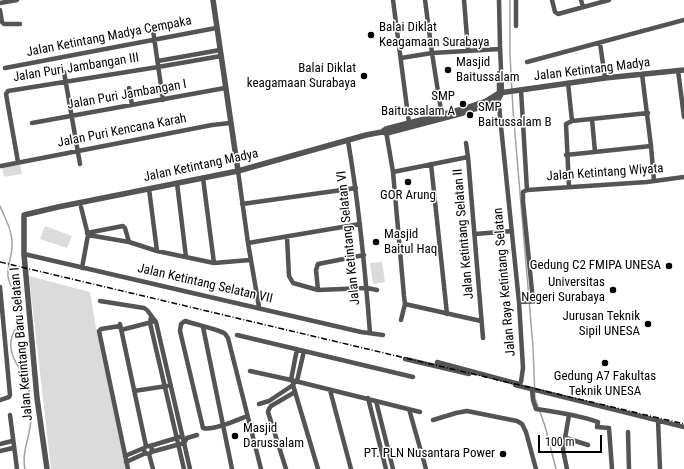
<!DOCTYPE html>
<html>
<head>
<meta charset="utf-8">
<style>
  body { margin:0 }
  #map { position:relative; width:684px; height:469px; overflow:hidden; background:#fff; font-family:"Roboto Condensed",sans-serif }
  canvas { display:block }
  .scale { position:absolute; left:538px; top:435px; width:64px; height:18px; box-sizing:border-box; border:2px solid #000; border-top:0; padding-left:5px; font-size:12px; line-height:14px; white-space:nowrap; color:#000; -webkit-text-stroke:3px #fff; paint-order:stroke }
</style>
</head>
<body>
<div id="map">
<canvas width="684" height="469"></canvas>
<div class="scale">100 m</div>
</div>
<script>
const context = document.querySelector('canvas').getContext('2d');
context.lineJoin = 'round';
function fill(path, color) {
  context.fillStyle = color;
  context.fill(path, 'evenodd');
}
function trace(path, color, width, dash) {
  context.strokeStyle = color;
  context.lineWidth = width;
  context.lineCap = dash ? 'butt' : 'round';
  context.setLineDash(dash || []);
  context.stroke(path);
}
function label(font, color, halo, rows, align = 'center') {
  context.font = font + ' "Roboto Condensed",sans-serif';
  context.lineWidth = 3;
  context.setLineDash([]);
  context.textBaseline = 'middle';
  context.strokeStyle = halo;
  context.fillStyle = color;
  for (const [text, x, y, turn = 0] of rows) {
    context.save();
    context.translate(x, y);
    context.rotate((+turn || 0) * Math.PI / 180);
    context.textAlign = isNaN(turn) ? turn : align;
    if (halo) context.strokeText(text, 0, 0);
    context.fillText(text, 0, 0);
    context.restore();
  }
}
fill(new Path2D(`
  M20 164 22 174 4 177 2 168Z
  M45 226 72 236 67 248 40 239Z
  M382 262 385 282 373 284 370 263Z
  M29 276 90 292 96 328 98 332 126 469H51Z`), '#dbdbdb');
trace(new Path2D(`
  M510 0V55L513 110 533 347 535 398 545 426 556 469
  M0 206C5 218 13 232 12 246 12 256 7 266 8 276 9 289 22 300 21 313 21 323 12 331 11 341 9 357 20 367 26 380 30 390 31 404 31 415 32 434 21 450 25 469`), '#a2a2a2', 1.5);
trace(new Path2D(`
  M393 0 409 123
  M425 0 432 53 442 117
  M464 0 468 50
  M499 0 500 46 502 92
  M516 0V26
  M552 0 555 12 558 14 609 0
  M581 0 583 7
  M0 3 17 0
  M0 10 2 22 4 24H20
  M153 30 163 100
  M600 43 605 78
  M401 58 432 53 500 49
  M158 61 220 50
  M527 62 684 20
  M5 68 216 28
  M678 70 684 117
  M64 72 80 164
  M499 73V93
  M642 74 651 146 654 181
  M568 83 572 121
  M129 88 132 105
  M521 90 527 190 647 182 684 177
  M592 119 595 152
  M32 123 225 88
  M386 131 393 172 404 296 405 304 401 320
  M348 141C359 204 365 268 370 333
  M466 143 468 157
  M566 155 651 146
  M18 162 6 94 8 91 158 67 221 56
  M431 164 447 314
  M1 166 212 125 230 123
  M238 171 248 243 259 307
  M393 172 468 157 483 338
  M203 178 214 263
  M177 183 186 257
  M569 187 566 124 572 121 648 113
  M149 189 157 251
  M527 190 523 192V201L533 301
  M242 204 356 188
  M81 207 88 235 82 268
  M87 233 123 226 125 228 129 242
  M475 234 512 231
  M88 235 129 242 157 251 214 263 250 260
  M287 237 289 276 293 283 318 290 367 288 377 290
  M248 243 360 224
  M24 254 361 332 383 335
  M0 287 10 395 9 397 0 400
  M318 290 316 270 318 264 364 255
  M100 301 144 308 147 310 156 322 190 469
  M519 302 541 301
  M405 304 481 321
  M151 317 150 323 184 469
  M120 324 146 446
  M120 326 101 329 99 331 128 469
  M203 327 232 469
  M121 330 152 322
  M237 335 413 377
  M297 349 291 380 294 383 293 385 318 469
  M405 359 469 374
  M437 362 519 384 521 382 523 368 519 302 498 97
  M250 371 291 380 420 412
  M295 382 297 381 304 351
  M515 385 684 427
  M532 389 533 400 536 409C556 412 578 415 598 422L597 427 609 428 612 469
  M330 390 351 469
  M134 391 167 386
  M368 398 386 469
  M376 401 393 469
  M259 404 269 401 293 385
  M409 409 426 469
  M10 415 17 469
  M247 416C237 420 213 431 203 428L180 331 181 324 185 321C194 324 217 329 224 333 226 334 226 336 228 338L261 469
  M433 420 456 413 467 411 517 421 522 424 526 432 536 469
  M658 420 660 469
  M628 432 629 469
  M566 438 588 445
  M0 444 12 441
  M144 450a4 4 0 1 1 8 0a4 4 0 1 1-8 0Z
  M150 446 180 437
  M0 451 13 448
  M151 452 184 443 187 438 197 435
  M149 454 153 469
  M125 456 144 448
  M126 462 146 453
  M286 469 268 412 269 409 271 406 295 392
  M567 469 563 450 569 415`), '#545454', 4.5);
trace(new Path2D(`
  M213 0 238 171
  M490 104 499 110
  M382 132 386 129 463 109 486 101 499 93 605 78 684 70
  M47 469 37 398 24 254V215L58 207 238 171 366 135 382 132 387 133 463 113 490 104 499 98 502 92`), '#545454', 5.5);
trace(new Path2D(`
  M0 262 684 424`), '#000', 1.5, [6, 2, 1, 2]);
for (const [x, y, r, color] of [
  [371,35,4,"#000"],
  [448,70,4,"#000"],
  [364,76,4,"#000"],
  [463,104,4,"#000"],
  [470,115,4,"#000"],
  [408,182,4,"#000"],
  [376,242,4,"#000"],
  [669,266,4,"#000"],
  [613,290,4,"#000"],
  [648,324,4,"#000"],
  [605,363,4,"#000"],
  [235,436,4,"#000"],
  [503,454,4,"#000"]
]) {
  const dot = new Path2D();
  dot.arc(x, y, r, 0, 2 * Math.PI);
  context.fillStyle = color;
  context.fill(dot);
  trace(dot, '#fff', 1.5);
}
label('13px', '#000', '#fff', [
  ["Balai Diklat",379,28,"left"],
  ["Keagamaan Surabaya",379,43,"left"],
  ["Masjid",456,63,"left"],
  ["Baitussalam",456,78,"left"],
  ["Balai Diklat",356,69],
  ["keagamaan Surabaya",356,84],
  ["SMP",455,97],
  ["Baitussalam A",455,112],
  ["SMP",478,108,"left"],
  ["Baitussalam B",478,123,"left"],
  ["GOR Arung",408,196,"center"],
  ["Masjid",384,235,"left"],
  ["Baitul Haq",384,250,"left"],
  ["Gedung C2 FMIPA UNESA",661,266],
  ["Universitas",605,283],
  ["Negeri Surabaya",605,298],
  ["Jurusan Teknik",640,317],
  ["Sipil UNESA",640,332],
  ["Gedung A7 Fakultas",605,377,"center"],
  ["Teknik UNESA",605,392,"center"],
  ["Masjid",243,429,"left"],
  ["Darussalam",243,444,"left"],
  ["PT. PLN Nusantara Power",495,454]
], 'right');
label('13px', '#000', '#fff', [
  ["Jalan Ketintang Madya Cempaka",109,37,-11],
  ["Jalan Puri Jambangan III",76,68,-9],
  ["Jalan Ketintang Madya",592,70,-7],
  ["Jalan Puri Jambangan I",127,95,-10],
  ["Jalan Puri Kencana Karah",122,131,-11],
  ["Jalan Ketintang Madya",201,166,-12],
  ["Jalan Ketintang Wiyata",605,173,-4],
  ["Jalan Ketintang Selatan II",464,234,-95],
  ["Jalan Ketintang Selatan VI",349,238,-96],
  ["Jalan Raya Ketintang Selatan",505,282,-95],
  ["Jalan Ketintang Selatan VII",205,284,13],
  ["Jalan Ketintang Baru Selatan I",22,344,-95]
]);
</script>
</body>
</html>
